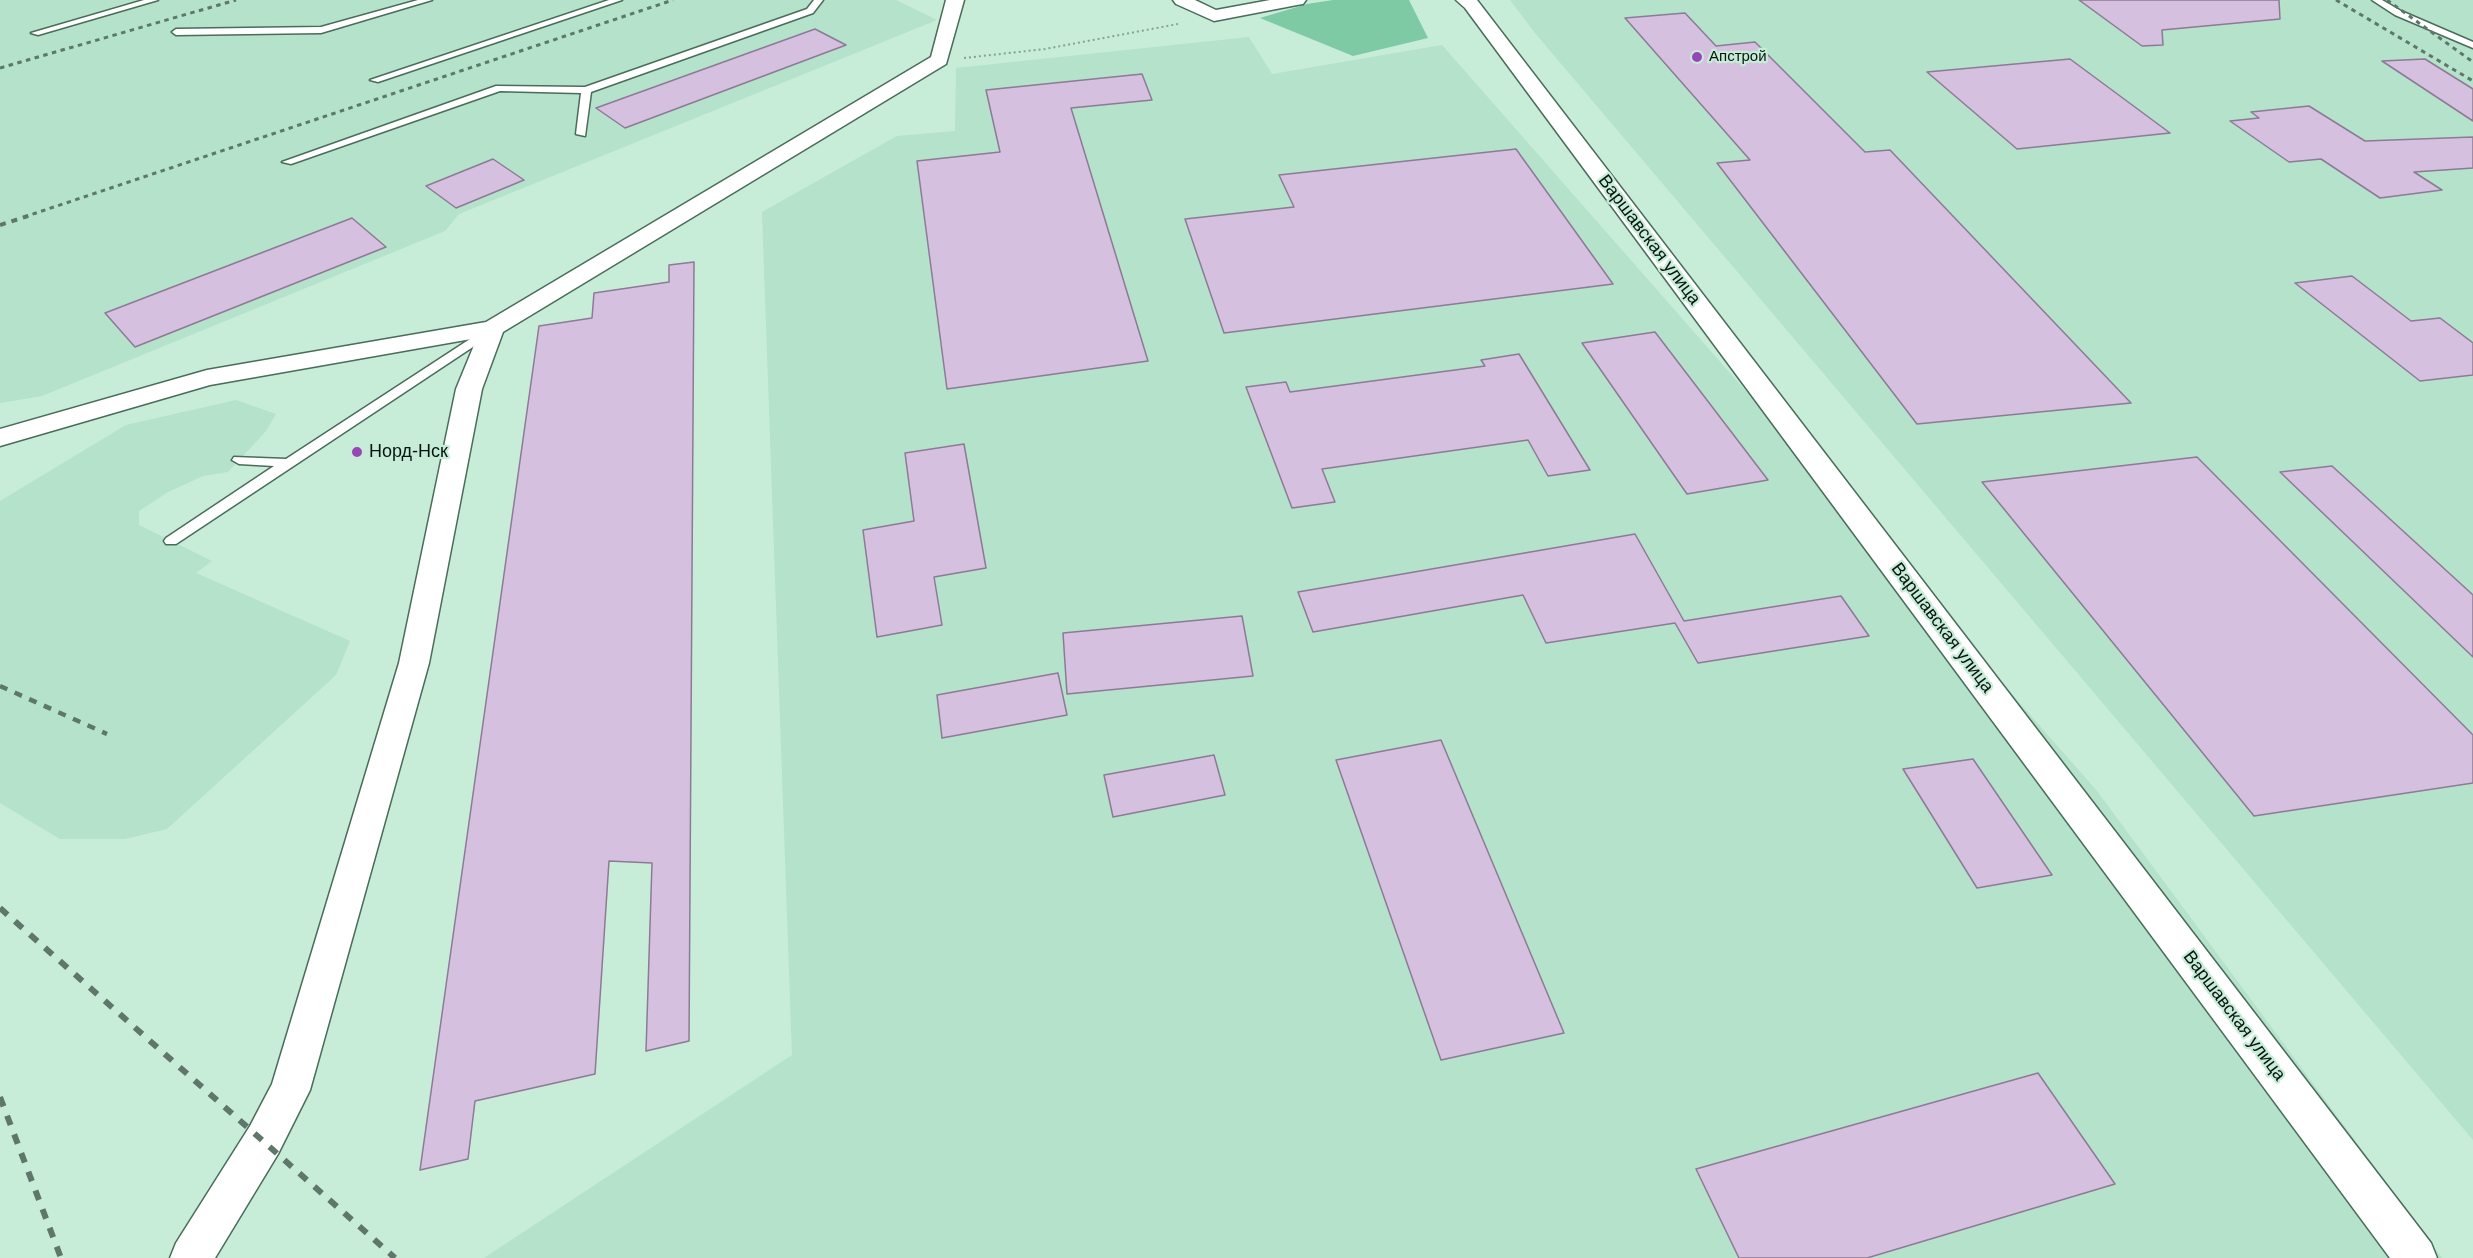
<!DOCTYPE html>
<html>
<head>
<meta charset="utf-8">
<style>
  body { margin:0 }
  canvas { display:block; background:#c7ecd8 }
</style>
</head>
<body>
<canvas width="2473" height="1258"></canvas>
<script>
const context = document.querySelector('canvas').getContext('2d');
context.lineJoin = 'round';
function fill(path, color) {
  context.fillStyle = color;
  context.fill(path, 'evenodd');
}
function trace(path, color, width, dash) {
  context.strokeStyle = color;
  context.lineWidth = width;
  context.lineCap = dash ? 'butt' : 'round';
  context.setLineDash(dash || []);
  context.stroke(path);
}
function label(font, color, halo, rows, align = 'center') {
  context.font = font + ' Helvetica,sans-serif';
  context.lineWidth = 4.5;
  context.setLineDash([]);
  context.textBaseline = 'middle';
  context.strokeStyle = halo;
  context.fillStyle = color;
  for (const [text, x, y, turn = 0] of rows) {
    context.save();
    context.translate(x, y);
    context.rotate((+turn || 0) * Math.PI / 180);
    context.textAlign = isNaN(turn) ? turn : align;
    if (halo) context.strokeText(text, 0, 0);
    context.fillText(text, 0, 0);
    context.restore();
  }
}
fill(new Path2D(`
  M0 0H896L937 20 459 214 445 231 42 396 0 403Z
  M1510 0H2473V1140L1535 33Z
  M1249 37 1272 74 1442 45 2097 791 2442 1258H484L792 1055 762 212 897 136 955 131 956 68Z
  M236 400 276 414 266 431 228 472 203 476 168 492 139 511V525L212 561 196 573 350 641 336 675 167 829 125 839H60L0 803V501L126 425Z`), '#b4e2ca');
fill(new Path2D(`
  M1333 0H1409L1428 38 1353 56 1260 18 1307 4Z`), '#7dcaa5');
const building = new Path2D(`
  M2079 0H2279L2280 19 2162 30 2163 45 2142 46Z
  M1685 13 1716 46 1755 42 1865 152 1890 150 2131 403 1917 424 1717 163 1750 160 1625 18Z
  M815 29 846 45 625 128 596 108Z
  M2070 59 2170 133 2017 149 1927 72Z
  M2425 59 2473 89V121L2382 61Z
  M1142 74 1152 100 1071 108 1148 361 947 389 917 161 1000 152 986 90Z
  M2309 106 2365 141 2473 137V168L2414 172 2442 190 2380 198 2321 159 2289 162 2230 121 2259 118 2251 112Z
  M1516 149 1613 284 1224 333 1185 219 1294 207 1279 175Z
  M493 159 524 180 456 208 426 186Z
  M352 218 386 247 135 347 105 313Z
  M694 262 689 1041 646 1051 652 863 609 861 595 1074 475 1101 468 1159 420 1170 539 326 592 318 594 293 669 282V265Z
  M2352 276 2411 321 2440 318 2473 343V375L2420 381 2295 283Z
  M1655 332 1768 480 1687 494 1582 343Z
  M1519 354 1590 470 1548 476 1528 440 1322 469 1335 502 1292 508 1246 387 1286 382 1290 392 1485 366 1481 360Z
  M964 444 986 568 934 577 942 625 877 637 863 530 914 521 905 453Z
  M2197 457 2473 735V783L2254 816 1982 482Z
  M2332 466 2473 595V657L2280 472Z
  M1635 534 1684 621 1841 596 1869 636 1698 663 1675 623 1546 643 1523 595 1313 632 1298 592Z
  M1242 616 1253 676 1067 694 1063 633Z
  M1058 673 1067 715 942 738 937 695Z
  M1441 740 1564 1033 1441 1060 1336 760Z
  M1214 755 1225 795 1113 817 1104 775Z
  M1973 759 2052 875 1977 888 1903 769Z
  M2038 1073 2115 1184 1867 1258H1739L1696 1169Z`);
fill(building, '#d5c1df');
trace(building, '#8d7a96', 1.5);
const service = new Path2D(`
  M144 0H158L38 35 31 33Z
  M418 0H432L321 33 176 35 172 32 176 29 321 27Z
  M609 0H622L378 82 370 80Z
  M814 0H823L813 13 591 92 585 136 576 134 581 93 500 91 291 164 282 162 496 86 585 87 807 9Z
  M2372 0H2382L2401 11 2473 42V48L2395 15Z
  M493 324 497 325V331L176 544H166L164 541 166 538 274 466 239 464 232 460 234 457 286 459Z`);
const minor = new Path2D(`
  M946 0H964L946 64 503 332 482 389 429 663 310 1090 278 1154 215 1258H170L176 1243 250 1126 272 1084 399 663 456 389 477 338 210 385 0 446V429L207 370 486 322 931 57Z
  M1173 0H1195L1216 10 1270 0H1306L1303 4 1297 5 1214 21 1176 4Z
  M1456 0H1477L2431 1243 2437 1258H2390L1465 8Z`);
trace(service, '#4a6c5b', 3);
trace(minor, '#4a6c5b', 3);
trace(new Path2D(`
  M964 58 1045 49 1178 24`), '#85a292', 2, [2, 3]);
fill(service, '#fff');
fill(minor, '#fff');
trace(new Path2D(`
  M2336 0 2473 81
  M2387 0 2473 62
  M0 68 236 0
  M24 217 673 0`), '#5e776a', 3, [4.5, 4.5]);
trace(new Path2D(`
  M0 225 28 216`), '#5e776a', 4, [6, 6]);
trace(new Path2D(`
  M0 686 107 734`), '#5e776a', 4.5, [8, 8]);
trace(new Path2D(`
  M0 908 395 1258
  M0 1097 61 1258`), '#5e776a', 6, [10, 10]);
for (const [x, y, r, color] of [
  [1697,57,6,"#9646b6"],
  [357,452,6,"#9646b6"]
]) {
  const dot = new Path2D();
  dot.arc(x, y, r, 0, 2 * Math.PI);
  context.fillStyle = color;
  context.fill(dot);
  trace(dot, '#c7ecd8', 2);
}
label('15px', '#07150e', '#c7ecd8', [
  ["Апстрой",1709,57]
], 'left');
label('18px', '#07150e', '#c7ecd8', [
  ["Варшавская улица",1649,240,53],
  ["Варшавская улица",1942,628,53],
  ["Варшавская улица",2234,1016,53]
]);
label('18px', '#07150e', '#c7ecd8', [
  ["Норд-Нск",369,452]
], 'left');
</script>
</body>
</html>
